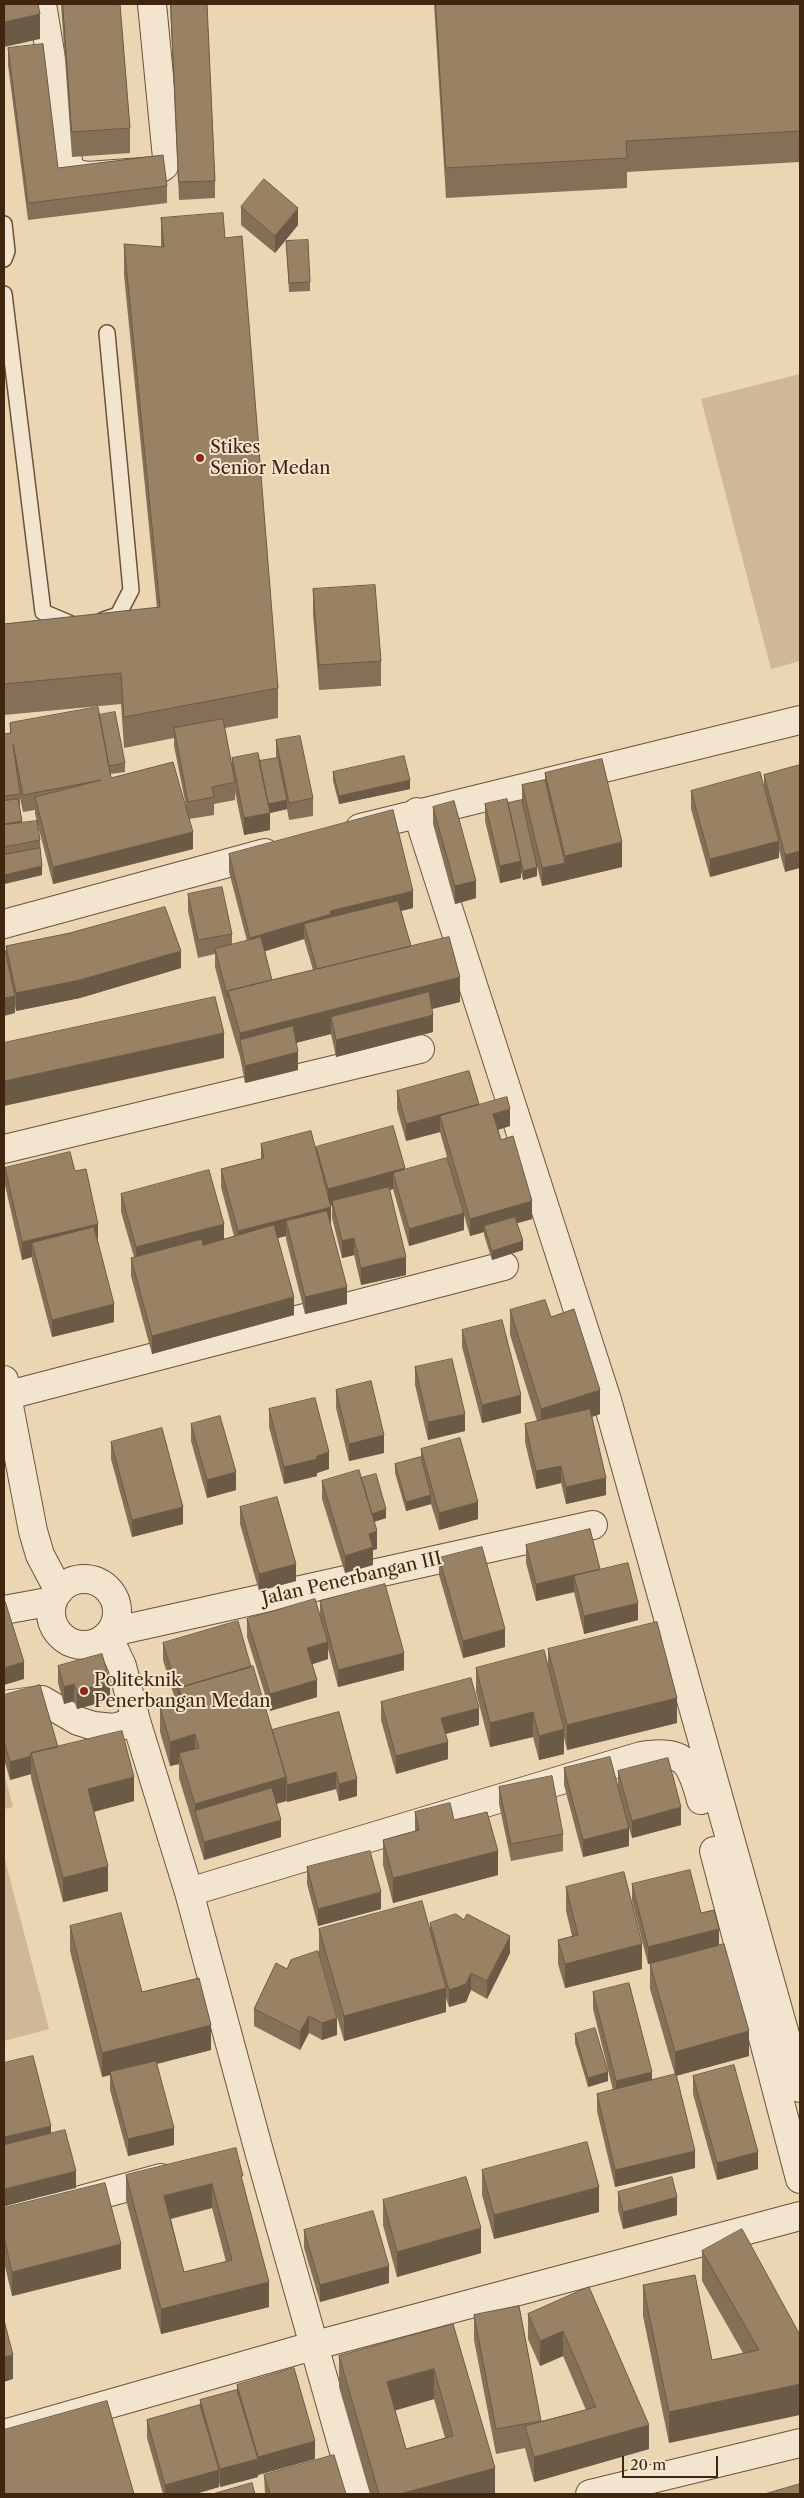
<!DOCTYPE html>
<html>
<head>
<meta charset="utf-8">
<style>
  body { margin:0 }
  #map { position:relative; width:804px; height:2498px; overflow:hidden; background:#ebd6b3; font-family:"Libre Caslon Text",serif }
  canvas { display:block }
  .frame { position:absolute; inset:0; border:5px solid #40260f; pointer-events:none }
  .scale { position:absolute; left:622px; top:2456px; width:96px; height:22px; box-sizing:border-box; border:2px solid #40260f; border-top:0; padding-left:6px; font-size:15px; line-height:18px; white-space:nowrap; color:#40260f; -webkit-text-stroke:4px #f2e4ce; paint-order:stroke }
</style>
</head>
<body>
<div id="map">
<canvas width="804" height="2498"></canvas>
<div class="frame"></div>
<div class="scale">20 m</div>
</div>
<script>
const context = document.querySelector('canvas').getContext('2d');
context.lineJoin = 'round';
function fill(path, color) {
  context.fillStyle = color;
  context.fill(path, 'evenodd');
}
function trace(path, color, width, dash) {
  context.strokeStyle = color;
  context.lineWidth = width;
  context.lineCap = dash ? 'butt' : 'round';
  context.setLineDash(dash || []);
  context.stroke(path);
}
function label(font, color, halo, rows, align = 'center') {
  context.font = font + ' "Libre Caslon Text",serif';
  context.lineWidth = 4;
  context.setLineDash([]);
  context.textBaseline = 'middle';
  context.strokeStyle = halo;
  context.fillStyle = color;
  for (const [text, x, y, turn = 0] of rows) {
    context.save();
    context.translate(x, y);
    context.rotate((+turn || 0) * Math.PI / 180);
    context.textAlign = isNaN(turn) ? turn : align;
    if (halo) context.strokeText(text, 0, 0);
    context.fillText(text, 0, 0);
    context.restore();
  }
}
fill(new Path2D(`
  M800 374V661L771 669 701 399Z
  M4 1773 13 1807 4 1809Z
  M4 1856 49 2029 4 2041Z`), '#ceb897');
const service = new Path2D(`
  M4 224 7 251 4 259
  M4 294 43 612 76 626
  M103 620 118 615 131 590 107 333`);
const minor = new Path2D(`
  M42 4 69 167 77 174 88 176 156 171 164 166 167 158 152 4
  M417 812 607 1400 800 2088
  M360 828 800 720
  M4 924 265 853
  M4 1149 420 1049
  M4 1380 33 1531 40 1555 59 1591
  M5 1396 504 1266
  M51 1612a33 33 0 1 1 66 0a33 33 0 1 1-66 0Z
  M4 1610 53 1601
  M112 1632 593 1525
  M108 1636 122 1666 136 1721 189 1892 259 2151 356 2494
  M4 1705 42 1700 78 1721 94 1726 114 1728 136 1721
  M714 1851 800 2179
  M189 1892 641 1756C684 1750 690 1759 701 1800
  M4 2221 161 2178
  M4 2434 316 2345 800 2216
  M590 2494 800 2443`);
trace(service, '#6b5238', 18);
trace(minor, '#6b5238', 30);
trace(service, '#f2e4ce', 15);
trace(minor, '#f2e4ce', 28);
fill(new Path2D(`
  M61 4H120L130 128V153L72 157Z
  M170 4H207L215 181V198L179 200Z
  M434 4H800V162L627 172V188L446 198Z
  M8 48 58 168 167 186V203L28 220 8 65Z
  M241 207 298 225 275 253 241 225Z
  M161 218 225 238 278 688V718L225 728 232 766V758L259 761 276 758V740L313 798V816L289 820 287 809 270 813V830L244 835 235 792V800L214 804V815L189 819 193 849 53 884 35 814V810L23 812 20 798V808L22 823 40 840 42 875 4 884V734L10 733V723L99 715 125 763V772L110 774 111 778 186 806 174 746V738L124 748 121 704 4 715V624L157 608 124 275V244L161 247Z
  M286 241 310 282V291L289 292Z
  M313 589 381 661V686L319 690 313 614Z
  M800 765 785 872 779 850V858L710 877 691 809V791L764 787V775Z
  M333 772 410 789 339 804 333 781Z
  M545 773 622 867 542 886 537 866V876L523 880 521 872V878L500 883 485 821V804L508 803 522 800V785L545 780Z
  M433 807 476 898 455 904 433 824Z
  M229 854 413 908 401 911 411 946 460 1002 432 1009 433 1032 336 1057 331 1034 296 1043 298 1070 245 1083 240 1057 228 1016 215 967V954L198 958 188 911V894L232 934V945L247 941 229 872ZM304 939 313 970 272 980 265 951Z
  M6 946 181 968 80 998 16 1011 15 1006V1013L6 956Z
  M397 1091 479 1105 510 1126 498 1130 501 1140 532 1219 517 1223 523 1250 492 1260 484 1235V1232L470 1236 464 1215V1230L409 1246 393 1189 390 1190 406 1275 361 1285 354 1255 342 1258 332 1218V1205L331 1206V1224H330L347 1304 305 1314 286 1239V1236L278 1238 294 1315 152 1354 131 1276V1258L134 1257 121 1212V1194L224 1239 234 1236 221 1187V1169L261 1159V1144L316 1152V1147L405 1170 452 1175 440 1132 406 1141 397 1109Z
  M5 1168 98 1241 114 1322 52 1337 32 1260V1257L22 1260 5 1185Z
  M510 1310 551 1317 600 1414 592 1417 606 1495 566 1504 561 1483 536 1489 525 1442V1424L537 1421 510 1335Z
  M462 1330 521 1413 482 1423 462 1347Z
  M415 1367 465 1431 428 1440 415 1385Z
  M336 1390 384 1453 349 1461 336 1408Z
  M269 1409 329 1469 317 1473V1476L284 1484 269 1427Z
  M191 1424 236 1490 207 1498 191 1441Z
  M111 1442 183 1524 132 1537 111 1459Z
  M421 1449 478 1519 439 1530 431 1504 406 1511 395 1473V1464L421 1457Z
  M361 1478 386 1518 374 1522 377 1549 373 1550V1565L345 1573 322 1499V1481Z
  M240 1507 296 1581 259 1591 240 1524Z
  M526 1545 600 1570 638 1620 584 1634 574 1592 536 1601 526 1563Z
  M439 1558 505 1647 463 1658 439 1575Z
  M320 1601 404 1670 338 1687 328 1649V1659L312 1664 317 1697 270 1711 247 1637V1619L320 1615Z
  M163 1643 251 1667 272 1730 339 1712 357 1796 339 1801 336 1789 287 1802 286 1800V1801L276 1804 281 1837 204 1860 179 1778V1764L170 1766 160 1732V1707L176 1702 163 1660Z
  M548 1649 677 1723 567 1750 564 1737V1754L539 1760 533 1737 490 1747 476 1692V1668L548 1666Z
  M58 1666 110 1700 77 1709 74 1701 64 1704 58 1683Z
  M4 1695 58 1747 134 1801 94 1812 108 1891 63 1902 31 1778V1774L10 1780 4 1759Z
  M381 1702 479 1725 446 1734 448 1759 396 1774 381 1720Z
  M564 1768 618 1786V1771L681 1825 632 1838 629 1828V1846L583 1857 564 1785Z
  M499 1787 563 1834V1851L511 1861 499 1804Z
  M415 1812 454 1820 498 1875 393 1903 383 1865V1840L415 1831Z
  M307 1867 381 1909 318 1926 307 1884Z
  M632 1884 701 1913 719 1945 749 2056 676 2076 695 2168 615 2187 597 2111V2094L613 2090 593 2009V1992L652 2080 675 2075 650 1989V1964L684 1955 648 1964 632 1901Z
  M566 1887 642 1969 565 1988 558 1964V1940L572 1936 566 1911Z
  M430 1923 510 1953 487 1999 471 1990 466 2002 449 2007 446 1998V2012L344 2041 319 1954V1929L430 1930Z
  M70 1926 142 1992 211 2050 157 2064 174 2145 128 2156 110 2090V2075L102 2077 70 1951Z
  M276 1963 337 2035 322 2040 309 2033 300 2050 254 2026V2009Z
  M575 2034 608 2081 588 2087 575 2043Z
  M693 2076 758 2169 717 2180 693 2094Z
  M482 2170 599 2212 494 2239 482 2195Z
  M126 2175 243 2183 269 2307 161 2334 126 2200ZM212 2208 226 2262 184 2272 171 2219Z
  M618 2192 677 2215 623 2229 618 2210Z
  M383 2200 481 2253 397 2277 383 2225Z
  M4 2208 121 2269 12 2296 4 2262Z
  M304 2230 389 2283 320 2302 304 2248Z
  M702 2251 800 2335 669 2443 643 2316V2285L712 2360 743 2353 702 2281Z
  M589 2287 649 2449 534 2482 525 2448 496 2454 474 2340V2315L519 2306 541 2421 586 2410 563 2356 540 2366 528 2339V2314Z
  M453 2324 495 2494H370L339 2387V2356ZM434 2399 445 2438 406 2449 395 2410Z
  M237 2385 315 2459 258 2475V2472V2477L220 2487 219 2482V2487L195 2494H163L147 2438V2420L200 2405V2400L237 2390Z
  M264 2475 346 2494H265Z`), '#847056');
fill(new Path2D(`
  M40 14V39L4 47V22Z
  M298 208V225L275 253V236Z
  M410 780V789L339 804V796Z
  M287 800V809L270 813V830L244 835V818L266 805Z
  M193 832V849L53 884V867Z
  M779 841V858L710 877V859Z
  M622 842V867L542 886V868L565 863V856Z
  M800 851V868L785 872V855Z
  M521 861V878L500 883V866Z
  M42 866V875L4 884V875Z
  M537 867V876L523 880V871Z
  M476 881V898L455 904V886Z
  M413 891V908L331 928 304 924V939L250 956V938L330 911Z
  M181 951V968L80 998 16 1011V993Z
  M460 977V1002L334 1033 331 1017V1034L243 1056 240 1040V1057V1033Z
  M15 996V1013L4 1016V998Z
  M433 1015V1032L336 1057V1040Z
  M224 1033V1058L4 1106V1081Z
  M298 1052V1070L245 1083V1066Z
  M479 1104V1121L440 1116V1132L406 1141V1124Z
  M510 1109V1126L493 1131V1114Z
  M405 1168V1186L393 1173V1189L333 1205 332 1201V1205L328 1206V1189Z
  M532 1201V1219L486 1232 484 1226V1232L470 1236V1219Z
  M331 1207V1224L289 1235 286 1221V1236L238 1248V1231Z
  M464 1213V1230L409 1246V1229Z
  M98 1224V1241L36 1256 32 1243V1257L22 1260V1242Z
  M224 1224V1241L136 1265V1247Z
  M354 1238V1255L342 1258V1241Z
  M523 1241V1250L492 1260V1251Z
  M406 1257V1275L361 1285V1268Z
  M347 1287V1304L305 1314V1297Z
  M294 1297V1315L152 1354V1336Z
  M114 1304V1322L52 1337V1320Z
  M600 1390V1414L541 1433V1409Z
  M521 1395V1413L482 1423V1405Z
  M465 1414V1431L428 1440V1422Z
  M384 1435V1453L349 1461V1444Z
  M329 1452V1469L317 1473V1476L284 1484V1467Z
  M561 1466V1483L536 1489V1471Z
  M236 1472V1490L207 1498V1480Z
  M606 1478V1495L566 1504V1487Z
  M431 1495V1504L406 1511V1502Z
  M478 1502V1519L439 1530V1513Z
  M183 1507V1524L132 1537V1520Z
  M386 1509V1518L370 1523V1514Z
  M377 1531V1549L373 1550V1565L345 1573V1556L369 1534Z
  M296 1564V1581L259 1591V1574Z
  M600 1569V1586L574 1576V1592L536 1601V1584Z
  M638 1603V1620L584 1634V1616Z
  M505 1629V1647L463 1658V1641Z
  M328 1642V1659L307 1666V1648Z
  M404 1653V1670L338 1687V1670Z
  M24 1662V1679L4 1685V1668Z
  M317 1680V1697L270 1711V1694Z
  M110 1682V1700L77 1709V1691Z
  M74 1684V1701L64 1704V1687Z
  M677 1698V1723L567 1750V1725Z
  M479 1708V1725L441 1735V1718Z
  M533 1712V1737L490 1747V1723Z
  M564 1729V1754L539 1760V1736Z
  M195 1734V1759L179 1753V1764L170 1766V1742Z
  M448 1742V1759L396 1774V1756Z
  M31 1756V1774L10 1780V1762Z
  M336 1772V1789L287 1802V1785Z
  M134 1777V1801L88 1813V1789Z
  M286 1777V1801L199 1827 195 1811V1804Z
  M357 1779V1796L339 1801V1784Z
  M681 1807V1825L632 1838V1821Z
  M281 1820V1837L204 1860V1842Z
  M629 1828V1846L583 1857V1840Z
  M498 1851V1875L393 1903V1878Z
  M108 1866V1891L63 1902V1878Z
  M381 1892V1909L318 1926V1909Z
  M719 1929V1946L648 1964V1947Z
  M510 1936V1953L487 1999V1981Z
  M642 1944V1969L565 1988V1964Z
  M471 1973V1990L466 2002 449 2007V1990Z
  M446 1988V2012L344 2041V2016Z
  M309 2016V2033L300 2050V2032Z
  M337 2018V2035L322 2040V2023Z
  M211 2025V2050L111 2075 110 2072V2075L102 2077V2053Z
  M749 2031V2056L675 2076V2052Z
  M608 2072V2081L588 2087V2078Z
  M652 2072V2090L616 2099V2081Z
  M51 2126V2143L4 2154V2137Z
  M174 2128V2145L128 2156V2139Z
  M695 2151V2168L615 2187V2170Z
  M758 2152V2169L717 2180V2163Z
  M76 2171V2188L4 2206V2189Z
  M212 2184V2208L164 2220V2196Z
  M599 2187V2212L494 2239V2215Z
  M677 2197V2215L623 2229V2212Z
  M481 2228V2253L397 2277V2252Z
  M121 2244V2269L12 2296V2272Z
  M389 2266V2283L320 2302V2285Z
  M269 2282V2307L161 2334V2309Z
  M563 2331V2356L540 2366V2341Z
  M13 2355V2379L4 2382V2357Z
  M434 2369V2399L387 2413V2382Z
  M800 2384V2415L669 2443V2412Z
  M649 2425V2449L534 2482V2457Z
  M315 2441V2459L258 2475V2457Z
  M258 2459V2477L220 2487V2469Z
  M495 2468V2494H400Z
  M219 2470V2487L195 2494H165V2485Z`), '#6b5b46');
const building = new Path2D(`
  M4 4H38L40 14 4 22Z
  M63 4H120L130 128 72 132Z
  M171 4H207L215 181 179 182Z
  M436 4H800V131L626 141 627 158 446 168Z
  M43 44 58 168 163 155 167 186 28 203 8 48Z
  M264 179 298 208 275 236 241 207Z
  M223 213 225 238 242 236 278 688 124 717 121 673 4 684V624L160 607 124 244 164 247 161 218Z
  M308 240 310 282 289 283 286 241Z
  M375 585 381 661 319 665 313 589Z
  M98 707 111 778 173 762 193 832 53 867 35 797 101 780 23 795 13 744 20 794 4 796V734L11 733 10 723Z
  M115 712 125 763 109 766 99 715Z
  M223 719 235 782 212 787 214 797 188 802 174 728Z
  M300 736 313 798 289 803 276 740Z
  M258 753 270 813 244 818 232 758Z
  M404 756 410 780 339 796 333 772Z
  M278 758 287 800 268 804 259 761Z
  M602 759 622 842 565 856 545 773Z
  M800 765V851L785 855 764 775Z
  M760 772 779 841 710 859 691 791Z
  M545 780 565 863 542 868 522 785Z
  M18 799 22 821 4 824V801Z
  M507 799 521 861 500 866 485 804Z
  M522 800 537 867 523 871 508 803Z
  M454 801 476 881 455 886 433 807Z
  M393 810 413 891 330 911 331 914 250 938 229 854Z
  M37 821 40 840 4 847V825Z
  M40 848 42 866 4 875V855Z
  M222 887 232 934 198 940 188 894Z
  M398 901 411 946 317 969 304 924Z
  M165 907 181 951 80 980 16 993 6 946 70 933Z
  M261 937 272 980 228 991V998L215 949Z
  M449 937 460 977 240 1033 228 991Z
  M4 950H5L15 996 4 998Z
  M429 992 433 1015 336 1040 331 1017Z
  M215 997 224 1033 4 1081V1043Z
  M293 1026 298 1052 245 1066 240 1040Z
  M469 1071 479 1104 406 1124 397 1091Z
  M507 1097 510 1109 493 1114 501 1140 513 1136 532 1201 470 1219 440 1116Z
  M393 1126 405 1168 328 1189 316 1147Z
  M311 1131 331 1207 238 1231 221 1169 264 1158 261 1144Z
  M70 1152 75 1171 86 1169 98 1224 22 1242 5 1168Z
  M447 1158 464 1213 409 1229 393 1173Z
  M209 1170 224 1224 136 1247 121 1194Z
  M389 1187 406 1257 361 1268 354 1238 342 1241 332 1201Z
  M327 1211 347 1287 305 1297 286 1221Z
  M515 1217 523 1241 492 1251 484 1226Z
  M274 1225 294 1297 152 1336 131 1258 202 1239 203 1245Z
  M94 1227 114 1304 52 1320 32 1243Z
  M545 1300 551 1317 574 1309 600 1390 541 1409 510 1310Z
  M502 1320 521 1395 482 1405 462 1330Z
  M452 1359 465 1414 428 1422 415 1367Z
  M371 1381 384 1435 349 1444 336 1390Z
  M315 1398 329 1452 317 1456V1459L284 1467 269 1409Z
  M590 1409 606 1478 566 1487 561 1466 536 1471 525 1424Z
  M220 1416 236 1472 207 1480 191 1424Z
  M162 1428 183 1507 132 1520 111 1442Z
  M460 1438 478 1502 439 1513 421 1449Z
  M421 1457 431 1495 406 1502 395 1464Z
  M359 1470 377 1531 369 1534 373 1547 345 1556 322 1481Z
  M376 1474 386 1509 372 1514 361 1478Z
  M277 1497 296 1564 259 1574 240 1507Z
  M590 1529 600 1569 536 1584 526 1545Z
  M482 1547 505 1629 463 1641 439 1558Z
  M628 1563 638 1603 584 1616 574 1576Z
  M385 1584 404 1653 338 1670 320 1601Z
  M315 1599 328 1642 307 1648 317 1680 270 1694 247 1619Z
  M4 1601H5L24 1662 4 1668Z
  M238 1621 251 1667 179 1688V1695L163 1643Z
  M657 1622 677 1698 567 1725 548 1649Z
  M544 1650 564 1729 539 1736 533 1712 490 1723 476 1668Z
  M102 1654 110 1682 77 1691 74 1684 64 1687 58 1666Z
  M253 1666 286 1777 195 1804 179 1753 199 1748 195 1734 170 1742 160 1707 182 1700 179 1688Z
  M471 1678 479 1708 441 1718 448 1742 396 1756 381 1702Z
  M40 1685 58 1747 31 1753V1756L10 1762 4 1742V1695Z
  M339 1712 357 1779 339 1784 336 1772 287 1785 286 1777 272 1730Z
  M122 1731 134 1777 88 1789 108 1866 63 1878 31 1753Z
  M610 1757 629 1828 583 1840 564 1768Z
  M668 1758 681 1807 632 1821 618 1771Z
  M552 1776 563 1834 511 1844 499 1787Z
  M272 1788 281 1820 204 1842 195 1811Z
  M450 1803 454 1820 487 1812 498 1851 393 1878 383 1840 419 1830 415 1812Z
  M370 1851 381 1892 318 1909 307 1867Z
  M690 1870 701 1913 714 1910 719 1929 648 1947 632 1884Z
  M624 1872 642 1944 565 1964 558 1940 578 1935 566 1887Z
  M422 1901 446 1988 344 2016 319 1929Z
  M121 1913 142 1992 199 1978 211 2025 102 2053 70 1926Z
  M456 1914 464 1920 467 1914 510 1936 487 1981 471 1973 466 1984 449 1990 430 1923Z
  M724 1944 749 2031 675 2052 650 1964Z
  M318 1951 337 2018 322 2023 309 2016 300 2032 254 2009 276 1963 287 1969 291 1960Z
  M629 1983 652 2072 616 2081 593 1992Z
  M595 2028 608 2072 588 2078 575 2034Z
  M33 2056 51 2126 4 2137V2063Z
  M156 2061 174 2128 128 2139 110 2072Z
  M734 2065 758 2152 717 2163 693 2076Z
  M676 2074 695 2151 615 2170 597 2094Z
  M65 2130 76 2171 4 2189V2145Z
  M587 2142 599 2187 494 2215 482 2170Z
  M236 2148 243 2176H241L269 2282 161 2309 126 2175ZM212 2184 232 2260 184 2272 164 2196Z
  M466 2177 481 2228 397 2252 383 2200Z
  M672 2177 677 2197 623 2212 618 2192Z
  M105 2183 121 2244 12 2272 4 2237V2208Z
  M373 2211 389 2266 320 2285 304 2230Z
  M742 2229 800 2335V2384L669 2412 643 2285 695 2275 712 2360 759 2350 702 2251Z
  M589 2287 649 2425 534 2457 525 2426 596 2407 563 2331 540 2341 528 2314Z
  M519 2306 541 2421 496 2429 474 2315Z
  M4 2320 13 2355 4 2357Z
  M453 2324 495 2468 400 2494H379L339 2356ZM434 2369 453 2436 406 2449 387 2382Z
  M294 2368 315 2441 258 2457 237 2385Z
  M237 2390 258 2459 220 2469 200 2400Z
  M107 2401 134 2494H4V2430Z
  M200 2405 219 2470 165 2485 147 2420Z
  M334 2455 346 2494H270L264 2475Z
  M252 2483 255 2494H213Z
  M800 2484V2494H765Z`);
fill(building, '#998264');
trace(building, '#6b5b46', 1);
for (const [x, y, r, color] of [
  [200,458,5,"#8f2418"],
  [84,1691,5,"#8f2418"]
]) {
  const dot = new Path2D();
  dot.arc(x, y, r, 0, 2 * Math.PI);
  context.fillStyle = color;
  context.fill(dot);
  trace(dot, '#f2e4ce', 2);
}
label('18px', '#40260f', '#f2e4ce', [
  ["Stikes",210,448],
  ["Senior Medan",210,469],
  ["Politeknik",94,1681],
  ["Penerbangan Medan",94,1702]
], 'left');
label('18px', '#40260f', '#f2e4ce', [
  ["Jalan Penerbangan III",352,1579,-13]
]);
</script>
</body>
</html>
